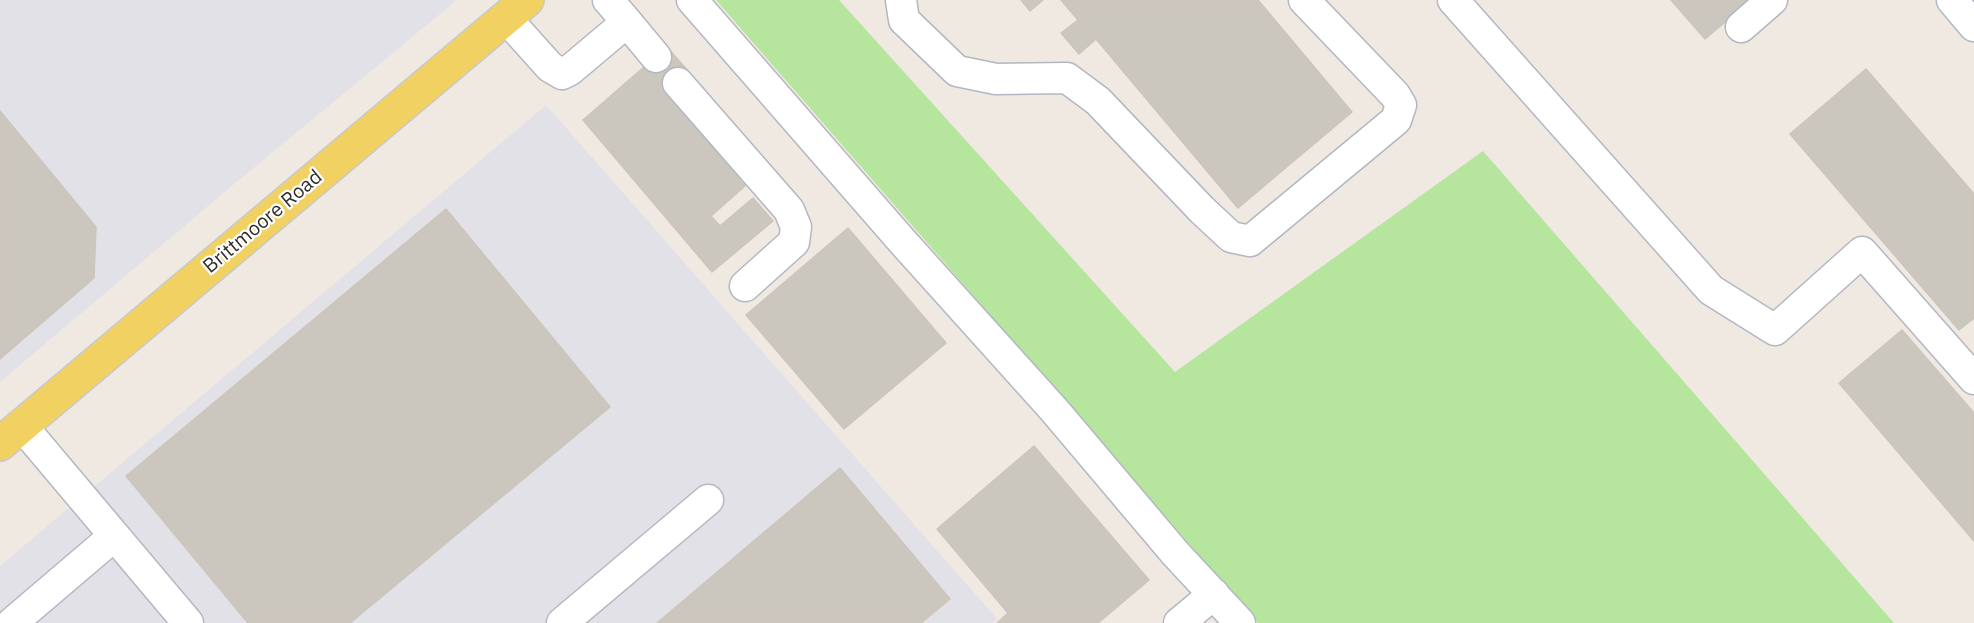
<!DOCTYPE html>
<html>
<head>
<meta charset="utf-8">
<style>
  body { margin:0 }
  canvas { display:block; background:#efe9e1 }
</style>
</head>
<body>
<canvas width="1974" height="623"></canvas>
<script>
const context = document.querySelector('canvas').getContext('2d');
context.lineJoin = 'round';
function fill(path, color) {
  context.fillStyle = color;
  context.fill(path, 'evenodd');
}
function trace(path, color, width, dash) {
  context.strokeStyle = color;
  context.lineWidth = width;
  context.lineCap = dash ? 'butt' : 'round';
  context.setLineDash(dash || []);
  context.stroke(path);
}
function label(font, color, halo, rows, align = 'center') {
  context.font = font + ' "IBM Plex Sans",sans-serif';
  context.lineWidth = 4.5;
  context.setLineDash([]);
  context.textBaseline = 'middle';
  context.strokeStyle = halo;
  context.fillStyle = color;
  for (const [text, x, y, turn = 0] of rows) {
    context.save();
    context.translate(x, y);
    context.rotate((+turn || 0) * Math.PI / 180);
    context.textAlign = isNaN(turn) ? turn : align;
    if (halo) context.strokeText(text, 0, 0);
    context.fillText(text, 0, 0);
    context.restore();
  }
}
fill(new Path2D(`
  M0 0H457L227 190 0 382Z
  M546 105 997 619 992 623H0V566Z`), '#e3e1e8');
fill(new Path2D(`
  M716 0H839L1175 372 1483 151 1894 623H1258Z`), '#b6e59e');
const building = new Path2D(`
  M1021 0H1043L1030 11Z
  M1061 0H1258L1352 112 1238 208 1096 39 1079 54 1061 33 1078 20Z
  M1671 0H1751L1705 39Z
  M667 47 690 73 666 93 745 186 711 216 720 226 753 198 773 221 712 272 583 120Z
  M1866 69 1974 194V318L1959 330 1790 134Z
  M0 111 96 227 94 278 0 359Z
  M446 209 610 407 350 623H248L126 476Z
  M848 228 946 343 844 429 746 315Z
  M1902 330 1974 413V541L1839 383Z
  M1034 446 1149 580 1098 623H997L1008 613 937 529Z
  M840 468 950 599 921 623H657Z`);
fill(building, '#cbc7bf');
trace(building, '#cbc5ba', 1.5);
const minor = new Path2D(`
  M692 0 902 241 1055 411 1175 553 1240 623
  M901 0 904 20 957 71 996 79 1067 78 1098 101 1202 210 1231 237 1250 241 1396 120 1401 105 1395 95 1304 0
  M1453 0 1711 290 1775 330 1862 252 1974 379
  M1952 0 1974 26
  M506 18 550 67 562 74 570 70 627 22 608 0
  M627 22 656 57
  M1741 27 1772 0
  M678 83 789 210 796 227 794 242 745 286
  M22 426 188 623
  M12 623 114 536
  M562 623 708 500
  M1179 623 1214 594`);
const major = new Path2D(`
  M0 444 527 0`);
trace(minor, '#b4b7c1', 33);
trace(major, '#c9c9c9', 36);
trace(minor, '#fff', 30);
trace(major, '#f2d163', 33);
label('20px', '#2e2e2e', '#fff', [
  ["Brittmoore Road",263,222,-40]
]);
</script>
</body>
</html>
